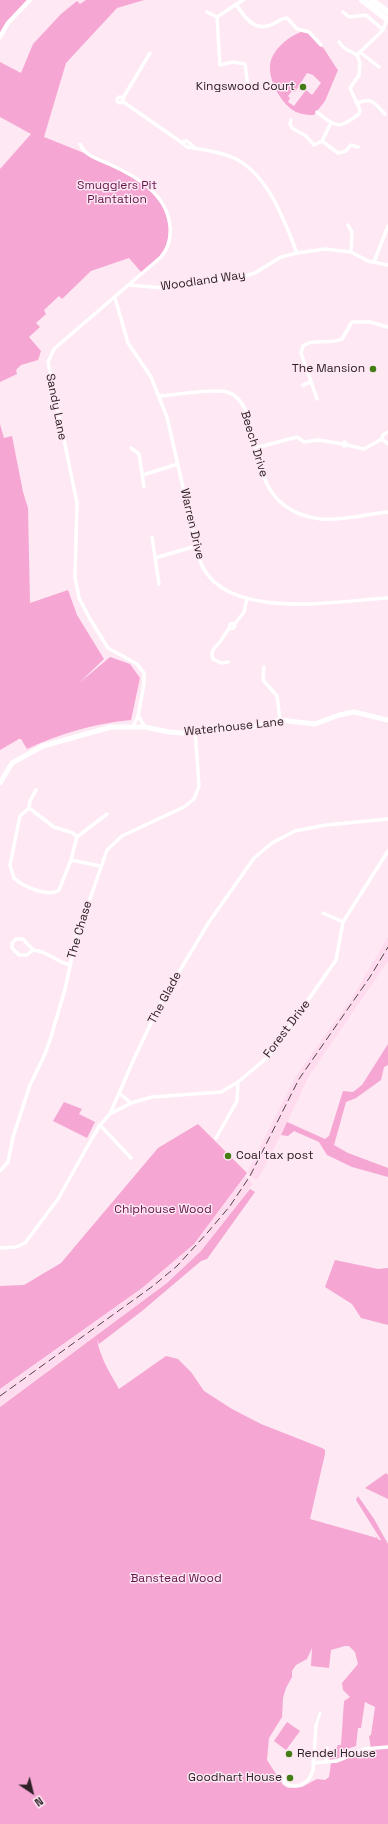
<!DOCTYPE html>
<html>
<head>
<meta charset="utf-8">
<style>
  body { margin:0 }
  #map { position:relative; width:388px; height:1824px; overflow:hidden; background:#fee8f3; font-family:"Space Grotesk",sans-serif }
  canvas { display:block }
  .north { position:absolute; left:12px; top:1772px; width:40px; height:40px; -webkit-text-stroke:3px #fee8f3; paint-order:stroke; rotate:145deg; font-size:11px; font-weight:700; line-height:16px; text-align:center; color:#2d2027 }
  .north::after { content:''; display:block; margin:auto; width:14px; height:18px; background:#2d2027; clip-path:polygon(50% 0,100% 100%,50% 72%,0 100%) }
</style>
</head>
<body>
<div id="map">
<canvas width="388" height="1824"></canvas>
<div class="north">N</div>
</div>
<script>
const context = document.querySelector('canvas').getContext('2d');
context.lineJoin = 'round';
function fill(path, color) {
  context.fillStyle = color;
  context.fill(path, 'evenodd');
}
function trace(path, color, width, dash) {
  context.strokeStyle = color;
  context.lineWidth = width;
  context.lineCap = dash ? 'butt' : 'round';
  context.setLineDash(dash || []);
  context.stroke(path);
}
function label(font, color, halo, rows, align = 'center') {
  context.font = font + ' "Space Grotesk",sans-serif';
  context.lineWidth = 3;
  context.setLineDash([]);
  context.textBaseline = 'middle';
  context.strokeStyle = halo;
  context.fillStyle = color;
  for (const [text, x, y, turn = 0] of rows) {
    context.save();
    context.translate(x, y);
    context.rotate((+turn || 0) * Math.PI / 180);
    context.textAlign = isNaN(turn) ? turn : align;
    if (halo) context.strokeText(text, 0, 0);
    context.fillText(text, 0, 0);
    context.restore();
  }
}
fill(new Path2D(`
  M388 937V961L309 1076 281 1135 259 1177 256 1180 247 1173 296 1076 352 998Z
  M245 1176 253 1184 201 1251 167 1283 0 1406V1390L142 1288 194 1244Z`), '#fedbee');
fill(new Path2D(`
  M0 0H27L5 24 0 33Z
  M86 0H144L117 8 66 63 44 137 89 155 132 175 155 193 163 203 171 234 167 250 142 273 129 258 91 271 62 299 59 296 44 310 46 314 36 323 40 327 29 337 41 351 38 360 21 365 16 370 17 374 0 382V169L31 134 0 117V62L21 73 33 44 61 14 77 1 80 4Z
  M305 31C319 36 329 58 338 70L325 101 314 115C305 115 297 114 290 108 280 100 269 80 270 67 270 51 290 34 305 31ZM307 73 313 75 321 83 312 95 306 90 294 106 288 102 290 98 288 96 292 91 295 92Z
  M0 424 4 438 12 436 23 492 28 508 30 603 68 590 77 615 104 659 78 684 110 657 130 664 140 678 131 720C96 723 59 734 27 749L21 739H19L0 750Z
  M388 1044V1065L384 1067 381 1080 356 1098 346 1102 334 1145 348 1153 388 1168V1177L352 1167 327 1155 319 1142 294 1131 288 1136 281 1135 287 1122 325 1139 329 1136 343 1091 353 1092 362 1085Z
  M64 1102 82 1109 79 1114 95 1122 87 1138 53 1121Z
  M198 1124 247 1173 194 1244 142 1288 0 1389V1286L24 1285 61 1263 158 1148Z
  M250 1189 255 1192 207 1259 201 1261 142 1311 99 1344 97 1339C100 1358 110 1373 119 1389L166 1356 178 1359 191 1372 204 1391 232 1409 261 1424 322 1448 325 1450V1454L310 1519 377 1538 374 1533 379 1540H381L356 1500 358 1496 374 1519 388 1544V1824H0V1407L167 1283 201 1251ZM345 1646H349L355 1652 358 1664 342 1683 343 1690 350 1697 344 1701 341 1745H338L335 1751 329 1750 330 1760 336 1759 349 1754 347 1749 356 1746 358 1728H361L365 1702 375 1707 371 1735 369 1736 371 1749C356 1752 345 1763 331 1763L329 1777 325 1780 317 1779 302 1787 288 1788 283 1785 267 1760 269 1738 282 1717 283 1698 286 1688 292 1677V1671L296 1665 307 1659 312 1648 311 1666 329 1668 331 1650Z
  M335 1260 378 1269 388 1268V1325L361 1318 352 1304 325 1287Z
  M386 1473 388 1475V1499L365 1488Z
  M287 1722 300 1731 286 1750 274 1741Z`), '#f5a6d3');
trace(new Path2D(`
  M316 1725 320 1713`), '#fff', 2.5);
trace(new Path2D(`
  M243 0 217 17 220 65 233 62 245 64 248 87
  M236 4C244 17 255 33 273 24 278 22 282 18 287 18L297 29 309 32 321 45
  M207 12 217 17
  M343 12 349 17 366 15 383 30
  M339 42 344 48 357 55
  M360 52 379 67
  M117 100a3 3 0 1 1 6 0a3 3 0 1 1-6 0Z
  M123 98 150 53
  M122 101 181 142
  M357 103C373 97 374 103 385 114
  M317 112C336 127 339 130 359 114L360 110 350 88 359 75 360 63 357 55 383 30 387 19
  M291 120 290 124 292 128 306 136 314 145 322 141 331 123
  M322 141 338 153 346 151 351 145 358 147
  M80 144C85 156 98 159 109 164 136 176 167 194 170 226 171 238 169 248 161 257L54 349 48 362 77 503 75 577 79 598 90 619 108 648 137 664 144 673V684L138 716 133 726
  M194 147 187 141 181 142 187 147C200 149 221 152 234 158 268 174 284 220 297 253
  M348 225 352 232 351 252
  M374 262 388 226
  M129 285 164 288 242 277 255 273 281 257 297 253 325 249 351 252 368 261 388 265
  M115 298 128 343 151 377 167 417 199 558C219 623 336 601 388 598
  M303 385 311 382
  M160 396C176 395 212 388 227 392 270 404 233 509 321 519 342 521 367 514 388 512
  M317 399 301 353 303 346C312 338 330 345 342 339L352 322H370L388 327
  M382 439 383 435 388 432
  M382 439 388 444
  M347 445 345 442 343 444 344 446 347 445 364 449 382 439
  M131 448 139 454 144 487
  M255 448 297 437 304 442 318 440 343 444
  M143 475 178 464
  M152 537 159 584
  M155 558 196 546
  M229.5 626a2.5 2.5 0 1 1 5 0a2.5 2.5 0 1 1-5 0Z
  M234 625 244 612 247 598
  M228 662 221 663 213 659C209 649 218 646 222 639 225 635 226 631 230 628
  M264 667 263 680 277 696 280 720
  M139 717 145 727
  M36 790 30 801 29 808 20 816 10 865 14 878C22 886 49 898 59 890L71 860 77 837 107 814
  M29 808 54 827 73 833 77 837
  M71 860 100 866
  M323 913 343 922
  M33 950 23 939H16L12 943V948L19 955H27L33 950C49 951 55 962 70 965
  M119 1093 131 1103
  M110 1114 131 1103 152 1097 221 1092 238 1082 269 1056 336 960 343 922 388 851
  M100 1125 131 1158
  M216 1138 237 1101 238 1082
  M0 1171 8 1162 13 1137 30 1085 45 1054 51 1037 65 989 76 939 107 850 122 836 184 807 194 799 199 786 195 730
  M0 1248 16 1247 25 1243 58 1199 91 1140 100 1125 110 1114 133 1061 161 1002 209 922 254 858 272 843 295 831 326 825 388 819
  M326 1762 327 1748
  M313 1763 337 1761 364 1749 388 1747
  M283 1776 285 1783C297 1790 309 1784 313 1770L316 1725`), '#fff', 3.5);
trace(new Path2D(`
  M0 37 8 23 30 0`), '#fff', 4.5);
trace(new Path2D(`
  M0 783 12 763 43 746 111 727H145L169 732 182 733 208 728 253 727 280 720 315 724 339 715 354 712 388 720`), '#fff', 5);
trace(new Path2D(`
  M362 0 388 20
  M372 0 388 12`), '#fff', 6);
trace(new Path2D(`
  M0 1396 153 1286 177 1266 208 1232 230 1206 250 1176 299 1079 370 977 388 947`), '#52434b', 1, [8, 4]);
for (const [x, y, r, color] of [
  [303,87,4,"#447d16"],
  [373,369,4,"#447d16"],
  [228,1156,4,"#447d16"],
  [289,1754,4,"#447d16"],
  [290,1778,4,"#447d16"]
]) {
  const dot = new Path2D();
  dot.arc(x, y, r, 0, 2 * Math.PI);
  context.fillStyle = color;
  context.fill(dot);
  trace(dot, '#fee8f3', 1.5);
}
label('12px', '#2d2027', '#fee8f3', [
  ["Kingswood Court",295,87],
  ["The Mansion",365,369],
  ["Coal tax post",236,1156,"left"],
  ["Rendel House",297,1754,"left"],
  ["Goodhart House",282,1778]
], 'right');
label('12px', '#65144a', '#fee8f3', [
  ["Smugglers Pit",117,186],
  ["Plantation",117,200],
  ["Chiphouse Wood",163,1210],
  ["Banstead Wood",176,1579]
]);
label('12px', '#2d2027', '#fee8f3', [
  ["Woodland Way",203,281,-8],
  ["Sandy Lane",56,407,79],
  ["Beech Drive",254,444,73],
  ["Warren Drive",192,524,77],
  ["Waterhouse Lane",234,727,-6],
  ["The Chase",80,930,-74],
  ["The Glade",165,998,-62],
  ["Forest Drive",287,1029,-53]
]);
</script>
</body>
</html>
